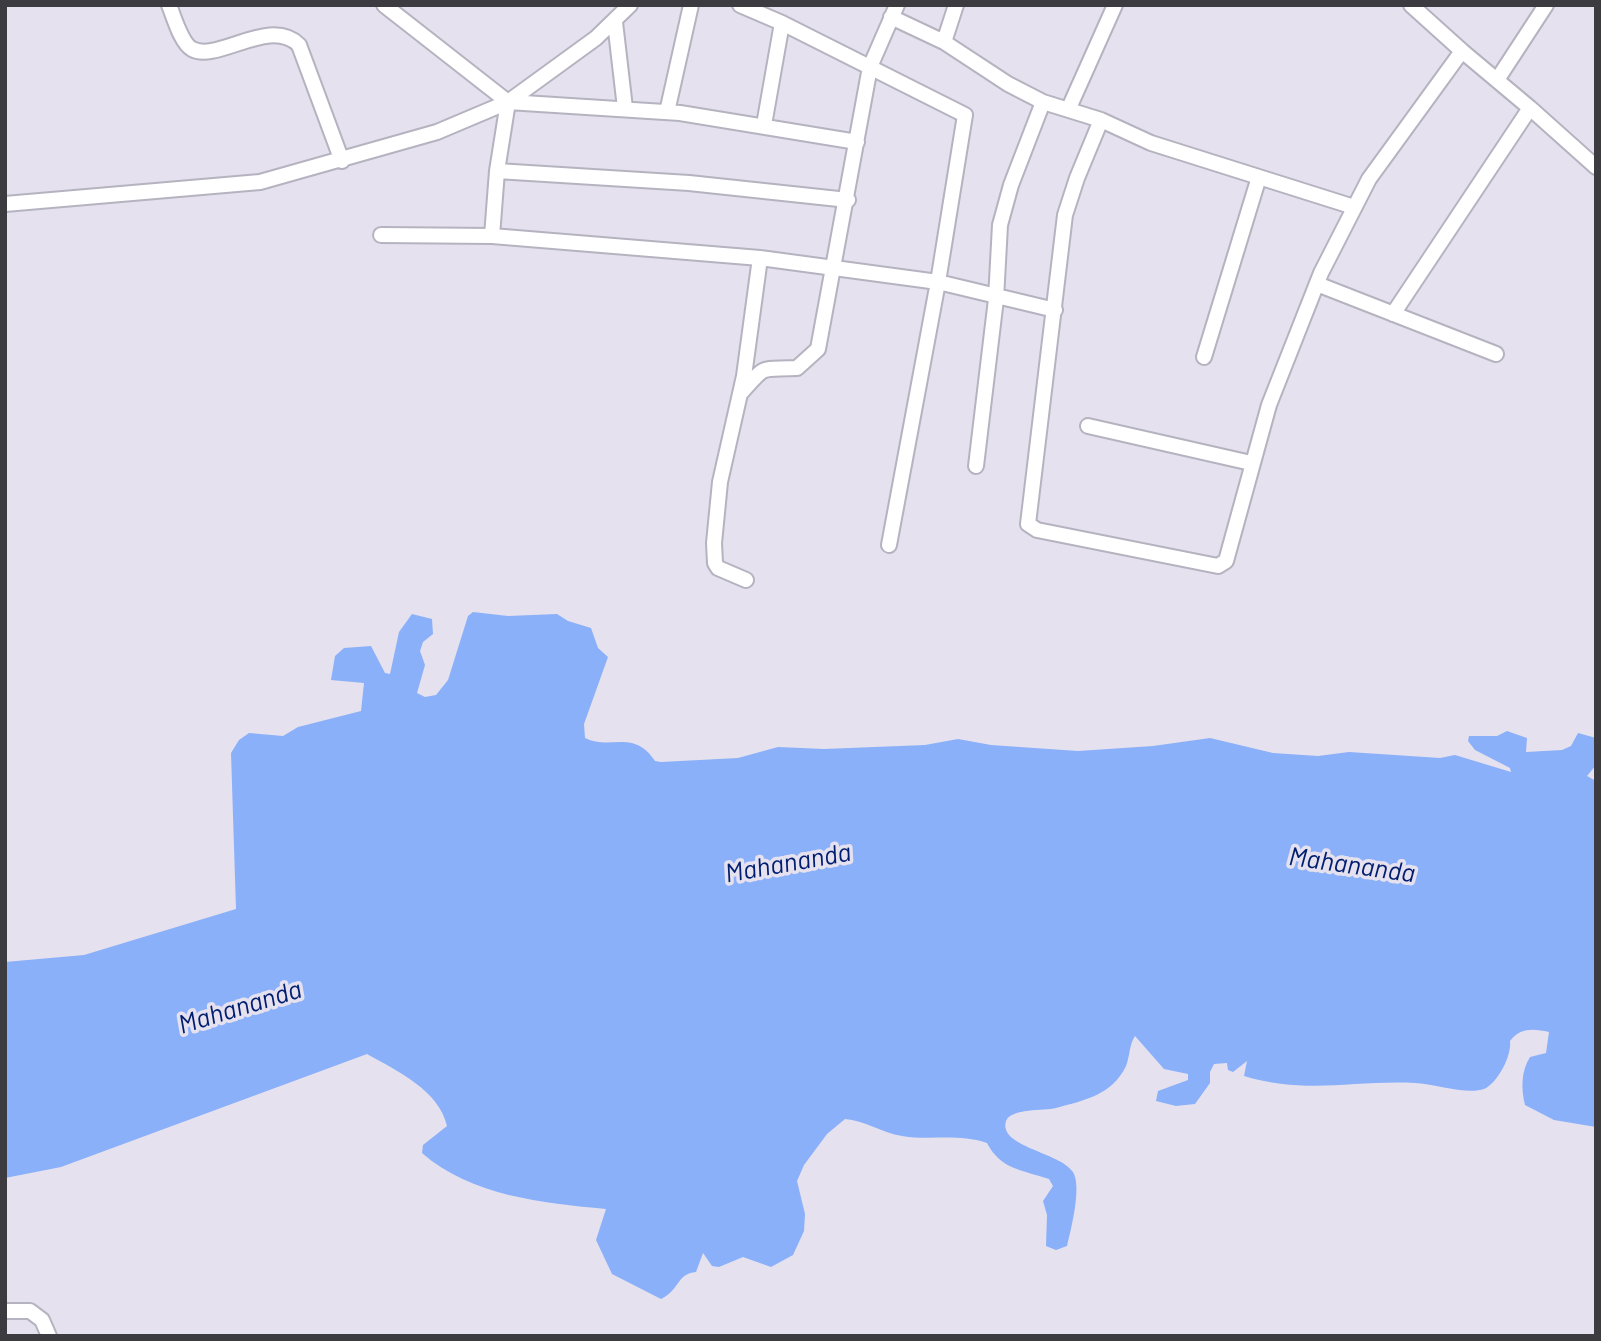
<!DOCTYPE html>
<html>
<head>
<meta charset="utf-8">
<style>
  body { margin:0 }
  #map { position:relative; width:1601px; height:1341px; overflow:hidden; background:#e5e1ef; font-family:Barlow,sans-serif }
  canvas { display:block }
  .frame { position:absolute; inset:0; border:7px solid #3c3b40; pointer-events:none }
</style>
</head>
<body>
<div id="map">
<canvas width="1601" height="1341"></canvas>
<div class="frame"></div>
</div>
<script>
const context = document.querySelector('canvas').getContext('2d');
context.lineJoin = 'round';
function fill(path, color) {
  context.fillStyle = color;
  context.fill(path, 'evenodd');
}
function trace(path, color, width, dash) {
  context.strokeStyle = color;
  context.lineWidth = width;
  context.lineCap = dash ? 'butt' : 'round';
  context.setLineDash(dash || []);
  context.stroke(path);
}
function label(font, color, halo, rows, align = 'center') {
  context.font = font + ' Barlow,sans-serif';
  context.lineWidth = 7;
  context.setLineDash([]);
  context.textBaseline = 'middle';
  context.strokeStyle = halo;
  context.fillStyle = color;
  for (const [text, x, y, turn = 0] of rows) {
    context.save();
    context.translate(x, y);
    context.rotate((+turn || 0) * Math.PI / 180);
    context.textAlign = isNaN(turn) ? turn : align;
    if (halo) context.strokeText(text, 0, 0);
    context.fillText(text, 0, 0);
    context.restore();
  }
}
fill(new Path2D(`
  M473 612 508 616 557 614 568 621 591 628 598 648 608 657 584 724 585 738C610 751 633 728 655 761L661 762 738 758 778 747 824 749 925 745 958 739 991 745 1078 751 1153 746 1210 738 1273 753 1318 756 1349 752 1440 758 1455 755 1511 772 1510 768 1475 750 1468 741 1469 736H1497L1507 731 1527 738 1526 752 1562 750 1571 746 1578 733 1596 738V765L1587 776 1596 781V1127L1554 1120 1525 1105C1521 1089 1521 1071 1530 1057L1546 1053 1549 1032C1534 1029 1521 1027 1510 1041 1512 1055 1498 1083 1484 1089 1467 1095 1435 1084 1415 1083 1352 1080 1308 1095 1244 1076L1247 1061 1233 1072 1228 1070 1227 1063 1214 1064 1210 1072V1083L1195 1104 1176 1106 1156 1101 1158 1091 1188 1080V1074L1164 1069 1135 1036C1129 1045 1130 1056 1126 1066 1112 1095 1085 1100 1056 1108 1044 1111 1011 1108 1006 1121 998 1147 1060 1152 1073 1172 1082 1187 1071 1229 1067 1246L1056 1250 1046 1246 1047 1215 1043 1201 1053 1186 1049 1179C1023 1170 1001 1170 987 1143 956 1133 932 1141 902 1136 882 1133 864 1120 845 1119L827 1134 804 1165 797 1181 805 1214 804 1231 793 1255 771 1267 743 1257 719 1267 712 1266 703 1253 696 1272C676 1274 680 1290 661 1299L612 1274 596 1240 606 1209C543 1203 471 1196 422 1153L423 1145 447 1126C439 1090 397 1071 367 1054L61 1167 5 1178V962L84 955 236 909 231 753 239 740 249 733 283 736 298 727 361 711 364 683 331 680 335 656 344 648 371 646 385 673 390 674 399 632 412 614 432 619 433 634 423 642 420 651 425 665 417 693 425 697 436 695 448 680 468 616Z`), '#8ab0f9');
const minor = new Path2D(`
  M169 5C174 17 181 43 192 49 217 63 270 16 299 45L342 161
  M384 5 508 102
  M740 5 782 23 965 115 938 282 889 545
  M1411 5 1462 51
  M891 17 944 42 1008 84 1043 102 1101 120 1151 143 1354 207
  M615 22 625 108
  M944 42 956 5
  M1497 80 1546 5
  M1069 108 1115 5
  M667 112 691 5
  M1101 120 1077 178 1065 215 1028 524 1037 530 1218 566 1226 561 1269 405 1321 273 1369 179 1462 51 1530 108
  M764 125 782 23
  M497 171 689 183 848 200
  M5 204 260 182 437 132 508 102 596 38 630 5
  M381 235 492 236 760 258 938 282 1055 310
  M492 236 497 171 508 102 680 113 857 142
  M1317 284 1496 354
  M1393 314 1530 108 1596 167
  M1204 357 1259 177
  M740 394C768 363 758 370 797 368L818 349 870 67 897 5
  M1088 426 1251 463
  M976 466 996 299 1000 225 1011 185 1043 102
  M746 580 718 568 715 563 714 543 720 482 744 376 760 258
  M5 1311H30L42 1320 49 1336`);
trace(minor, '#b6b3c0', 18);
trace(minor, '#fff', 14);
label('italic 26px', '#001e70', '#e5e1ef', [
  ["Mahananda",788,863,-10],
  ["Mahananda",1352,865,8],
  ["Mahananda",240,1007,-17]
]);
</script>
</body>
</html>
